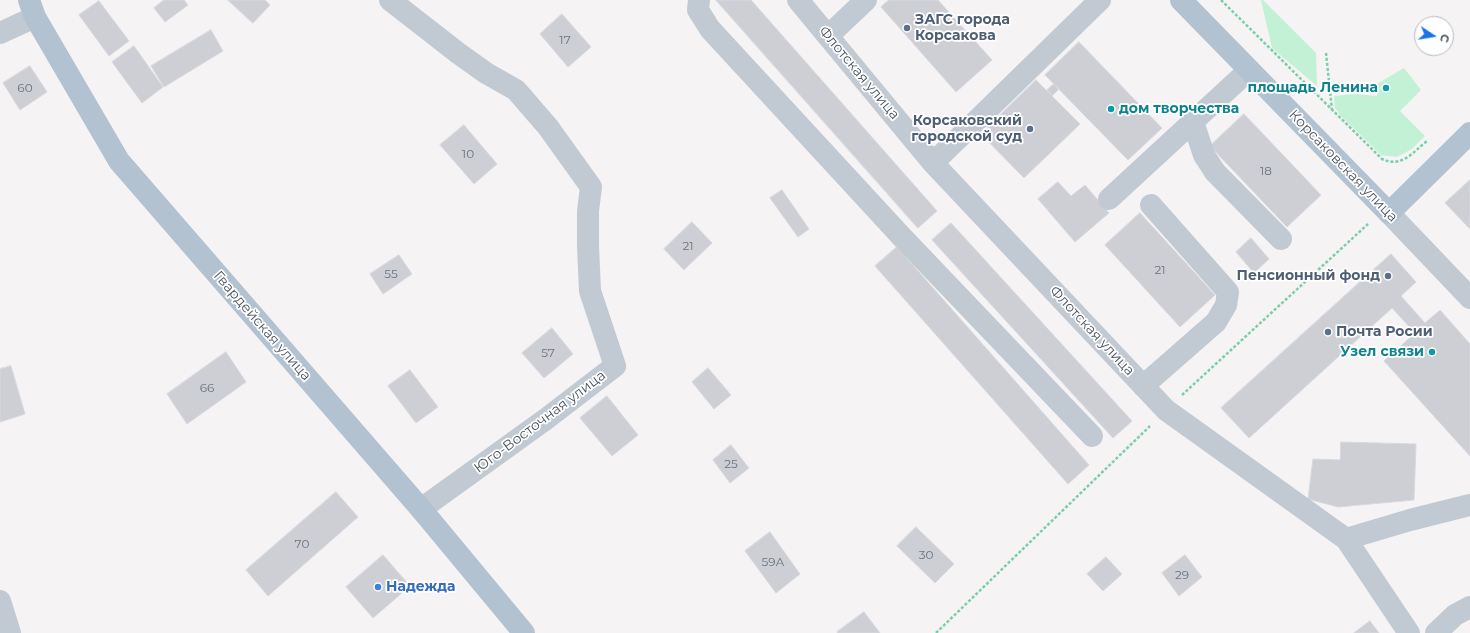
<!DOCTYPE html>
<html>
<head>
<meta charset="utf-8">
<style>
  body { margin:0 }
  #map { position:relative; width:1470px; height:633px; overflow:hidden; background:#f5f3f3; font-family:Montserrat,sans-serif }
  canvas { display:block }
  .north { position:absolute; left:1414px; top:16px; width:40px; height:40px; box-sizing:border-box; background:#fff; border:1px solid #b7bbc0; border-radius:50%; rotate:102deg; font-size:11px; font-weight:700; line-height:16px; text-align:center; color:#4a5661 }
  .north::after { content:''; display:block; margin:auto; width:14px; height:18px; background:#1a73e8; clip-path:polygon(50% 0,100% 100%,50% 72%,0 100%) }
</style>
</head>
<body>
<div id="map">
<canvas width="1470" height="633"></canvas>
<div class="north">С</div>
</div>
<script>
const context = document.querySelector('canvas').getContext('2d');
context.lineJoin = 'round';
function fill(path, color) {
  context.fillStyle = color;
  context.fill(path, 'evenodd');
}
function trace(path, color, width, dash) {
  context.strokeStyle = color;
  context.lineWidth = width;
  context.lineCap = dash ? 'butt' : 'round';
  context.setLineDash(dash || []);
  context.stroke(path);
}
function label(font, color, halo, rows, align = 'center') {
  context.font = font + ' Montserrat,sans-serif';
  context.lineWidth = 3.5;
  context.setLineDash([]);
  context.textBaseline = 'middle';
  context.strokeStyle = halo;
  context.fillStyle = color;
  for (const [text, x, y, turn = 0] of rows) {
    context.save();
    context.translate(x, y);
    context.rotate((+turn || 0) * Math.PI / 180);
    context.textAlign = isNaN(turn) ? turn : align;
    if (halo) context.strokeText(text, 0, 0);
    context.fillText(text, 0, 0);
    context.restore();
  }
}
fill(new Path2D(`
  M1261 0H1263L1316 53 1317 86 1272 48Z
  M1404 68 1421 90 1400 111 1425 136 1412 149 1397 157 1381 155 1340 115 1335 108 1334 96 1354 94 1377 96V84Z`), '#c3f1d5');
const building = new Path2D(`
  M164 0H184L188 5 165 22 154 8Z
  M228 0H265L270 5 253 23Z
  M716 0H751L937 211 918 228Z
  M889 0H938L992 60 956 92 881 7Z
  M99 1 129 41 109 56 79 15Z
  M562 14 591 47 568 67 540 34Z
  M211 30 223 51 164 87 151 66Z
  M1079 42 1162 128 1128 160 1045 75Z
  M134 46 163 87 142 103 112 62Z
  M30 66 47 92 20 110 3 83Z
  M1036 80 1080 124 1024 178 981 134Z
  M1054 84 1059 89 1052 96 1047 90Z
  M1244 114 1321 195 1287 227 1210 146Z
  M464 125 497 164 474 184 440 145Z
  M1470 180V229L1445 203Z
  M1058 182 1071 196 1085 185 1109 213 1075 242 1038 199Z
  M782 190 809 229 798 237 770 198Z
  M1140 213 1215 295 1180 327 1105 245Z
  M692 222 712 243 684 270 664 249Z
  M951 223 1132 421 1113 438 932 240Z
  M1251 238 1269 259 1254 273 1236 252Z
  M897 247 1089 465 1068 484 875 266Z
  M1391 254 1416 282 1401 296 1425 323 1440 310 1470 344V456L1384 361 1415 333 1392 308 1249 438 1221 408Z
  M399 255 412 274 383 294 370 274Z
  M552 328 573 354 544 378 522 353Z
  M226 352 246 382 187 424 167 394Z
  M11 366 25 414 0 422V369Z
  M708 368 731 395 714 409 692 382Z
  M410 370 438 407 416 423 388 386Z
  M607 396 638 435 612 456 580 418Z
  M1341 442 1416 444 1414 500 1338 507 1308 499 1313 459 1340 460Z
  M731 445 749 468 730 483 713 460Z
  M336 492 358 517 268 596 246 570Z
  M916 527 954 564 935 583 897 546Z
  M770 532 800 574 776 593 745 551Z
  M383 555 410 586 373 618 346 587Z
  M1185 555 1202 577 1179 596 1162 573Z
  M1106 557 1122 574 1103 591 1087 574Z
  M864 612 880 633H838L837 632Z
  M1370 621 1379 633H1354Z`);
fill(building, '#cdcfd5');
trace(building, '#d7d9de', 1);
trace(new Path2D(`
  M1221 0 1382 159C1402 168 1412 153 1427 141
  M1326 53 1332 110
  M1182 395 1368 224
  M936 633 1150 426`), '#7ad0a6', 2.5, [3, 2]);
trace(new Path2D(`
  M390 0 458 53 486 73 516 90 548 127 591 187 588 211V246L590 291 615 366 546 419 421 509
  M699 0 698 10 710 29 901 236 1092 436
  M798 0 933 163 1166 410 1346 539 1409 633
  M0 33 35 17
  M828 36 866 0
  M1193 122 1204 155 1215 172 1281 239
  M933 163 1100 0
  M1109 199 1249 70
  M1389 213 1470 298
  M1143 386 1216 322 1226 305 1228 292 1151 205
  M1346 539 1410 520 1470 505
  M0 601 10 633
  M1436 633 1455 615 1470 607`), '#c1cad2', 22);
trace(new Path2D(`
  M29 0 35 17 119 161 421 509 524 633
  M1181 0 1389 213 1470 133`), '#b3c2d1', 22);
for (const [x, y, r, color] of [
  [907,28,4,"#5c6f8a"],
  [1386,88,4,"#0f9aa8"],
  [1111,109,4,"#0f9aa8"],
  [1030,129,4,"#5c6f8a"],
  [1388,276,4,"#5c6f8a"],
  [1328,332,4,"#5c6f8a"],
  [1432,352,4,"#0f9aa8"],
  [378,587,4,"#3f7fe0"]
]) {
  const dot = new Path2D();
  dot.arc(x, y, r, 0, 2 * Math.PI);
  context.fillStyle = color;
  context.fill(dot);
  trace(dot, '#fff', 1.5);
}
label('12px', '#6b747e', null, [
  ["17",565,40],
  ["60",25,88],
  ["10",468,154],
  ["18",1266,171],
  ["21",688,246],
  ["21",1160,270],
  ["55",391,274],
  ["57",548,353],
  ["66",207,388],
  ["25",731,464],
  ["70",302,544],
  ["30",926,555],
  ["59А",773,562],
  ["29",1182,575]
]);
label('bold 14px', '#4e5e75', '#fff', [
  ["ЗАГС города",915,20],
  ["Корсакова",915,36],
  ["Корсаковский",1022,121,"right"],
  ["городской суд",1022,137,"right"],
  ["Пенсионный фонд",1380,276,"right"],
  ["Почта Росии",1336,332]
], 'left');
label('14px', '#4a5661', '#fff', [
  ["Флотская улица",859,73,50],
  ["Корсаковская улица",1343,166,46],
  ["Гвардейская улица",262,326,49],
  ["Флотская улица",1092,331,47],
  ["Юго-Восточная улица",540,422,-37]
]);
label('bold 14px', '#0d838f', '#fff', [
  ["площадь Ленина",1378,88],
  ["дом творчества",1119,109,"left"],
  ["Узел связи",1424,352]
], 'right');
label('bold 14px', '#366cbe', '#fff', [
  ["Надежда",386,587]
], 'left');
</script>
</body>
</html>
